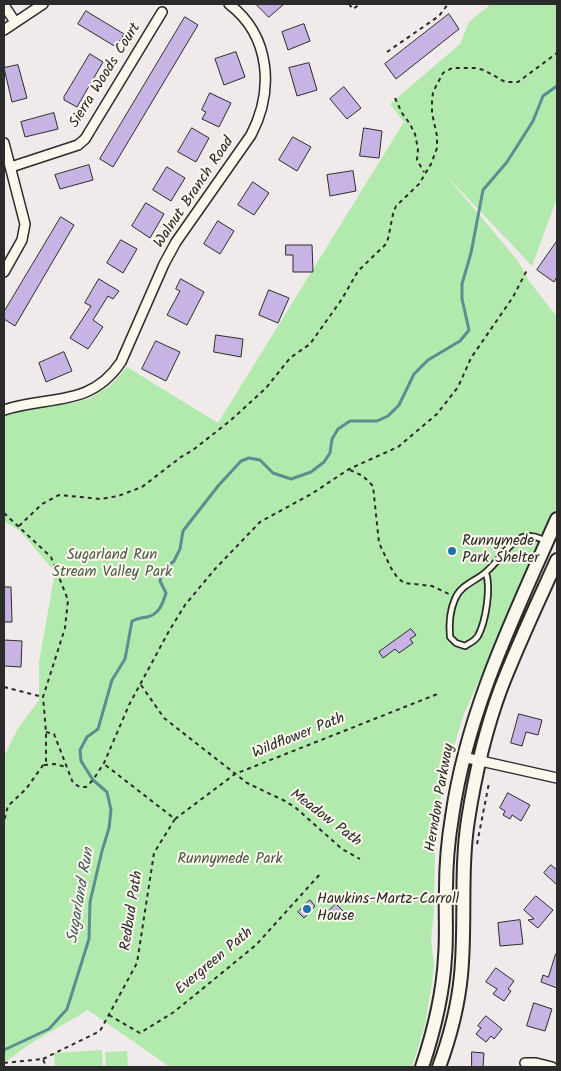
<!DOCTYPE html>
<html>
<head>
<meta charset="utf-8">
<style>
  body { margin:0 }
  #map { position:relative; width:561px; height:1071px; overflow:hidden; background:#f1eaea; font-family:Kalam,sans-serif }
  canvas { display:block }
  .frame { position:absolute; inset:0; border:5px solid #2b2b2b; pointer-events:none }
</style>
</head>
<body>
<div id="map">
<canvas width="561" height="1071"></canvas>
<div class="frame"></div>
</div>
<script>
const context = document.querySelector('canvas').getContext('2d');
context.lineJoin = 'round';
function fill(path, color) {
  context.fillStyle = color;
  context.fill(path, 'evenodd');
}
function trace(path, color, width, dash) {
  context.strokeStyle = color;
  context.lineWidth = width;
  context.lineCap = dash ? 'butt' : 'round';
  context.setLineDash(dash || []);
  context.stroke(path);
}
function label(font, color, halo, rows, align = 'center') {
  context.font = font + ' Kalam,sans-serif';
  context.lineWidth = 4;
  context.setLineDash([]);
  context.textBaseline = 'middle';
  context.strokeStyle = halo;
  context.fillStyle = color;
  for (const [text, x, y, turn = 0] of rows) {
    context.save();
    context.translate(x, y);
    context.rotate((+turn || 0) * Math.PI / 180);
    context.textAlign = isNaN(turn) ? turn : align;
    if (halo) context.strokeText(text, 0, 0);
    context.fillText(text, 0, 0);
    context.restore();
  }
}
fill(new Path2D(`
  M491 4H557V198L532 266 445 174 518 261 529 281 557 317V506L464 714 449 762 441 795 435 845 434 913 431 938 434 966 432 983 425 1025 412 1067H170L88 1010 28 1045 4 1063V757L17 730 39 700V662L55 572 20 531 4 521V416L23 409 72 403 88 399 110 386 127 367 218 423 404 122 390 104 460 44 469 22Z
  M102 1050 103 1067H55L54 1053Z
  M127 1051 128 1067H106L105 1052Z`), '#b2eaad');
trace(new Path2D(`
  M4 1050 49 1029 67 1009 89 939 90 902 102 851 109 828 111 810 107 792 93 780 81 761 80 750 87 737 98 729 112 680 125 659 132 621C138 618 140 618 147 617 159 615 163 603 166 593L160 581 163 570 174 561 180 549 183 531 218 486 241 461 249 458 260 460 273 473 291 479 311 472 324 462 330 453 332 439 338 429 350 421H377L388 416 399 405 414 374 428 360 460 341 469 330 462 299V284L471 253 483 190 507 162 533 121 543 96 557 86`), '#5c8d90', 3);
const building = new Path2D(`
  M256 4H284L269 17Z
  M86 11 124 34 116 47 78 24Z
  M449 14 459 29 396 79 385 64Z
  M185 17 198 25 113 167 100 159Z
  M304 24 310 41 288 50 282 32Z
  M236 52 245 77 224 85 215 59Z
  M90 54 103 62 77 107 64 100V97Z
  M309 63 317 90 297 96 289 68Z
  M18 65 27 98 12 102 4 68Z
  M344 87 361 108 347 119 330 99Z
  M210 93 231 103 219 127 202 119 206 112 202 110Z
  M54 113 58 129 25 137 21 122Z
  M192 128 209 138 196 162 178 152Z
  M364 128 382 131 379 158 360 156Z
  M293 137 311 147 297 171 279 160Z
  M89 165 93 180 60 189 55 175Z
  M167 167 185 178 171 201 153 190Z
  M353 171 356 191 330 196 327 175Z
  M253 182 269 193 254 215 238 205Z
  M146 203 164 214 150 238 132 226Z
  M61 217 74 225 15 326 4 319V312Z
  M218 221 234 231 220 254 204 244Z
  M121 240 137 249 123 273 107 263Z
  M557 241V277L554 282 537 270Z
  M286 245H312L313 272H293V255H286Z
  M99 279 119 291 113 299 108 296 93 320 103 327 88 349 70 338 91 306 85 303Z
  M181 279 204 292 187 325 167 315 180 291 176 289Z
  M269 290 289 298 278 323 259 315Z
  M216 335 243 339 241 357 214 352Z
  M156 341 180 352 166 381 142 369Z
  M64 352 72 371 46 382 39 363Z
  M4 587H11L12 622H4Z
  M411 629 416 635 410 639 413 643 399 653 395 649 383 658 379 652Z
  M4 640 22 641 21 667 4 666Z
  M519 714 542 720 538 735 526 732 522 746 511 743Z
  M508 793 530 805 521 821 512 815 510 819 503 815 505 811 500 808Z
  M551 865 557 870V885L544 873Z
  M536 896 553 910 538 928 528 920 534 919 524 910Z
  M310 900 315 906 304 918 298 912Z
  M336 904 343 911 335 920 327 913Z
  M520 920 523 944 500 946 498 923Z
  M556 954H557V988L541 982 543 975 548 977Z
  M496 968 514 981 508 989 511 991 504 1001 493 994 497 989 486 982Z
  M534 1003 552 1009 545 1031 527 1026Z
  M486 1016 502 1029 494 1039 491 1036 486 1042 476 1034 481 1028 478 1026Z
  M472 1052 484 1053 483 1067H472Z`);
fill(building, '#c8b4e4');
trace(building, '#2b2b2b', 1);
const lane = new Path2D(`
  M486 573C491 588 486 621 478 636 475 641 470 643 465 646L456 643 450 637C449 625 450 610 455 599 461 584 477 581 487 571 499 561 509 542 523 537 531 534 539 538 546 541`);
const street = new Path2D(`
  M4 5 15 22
  M4 30 43 4
  M4 143 25 224 22 240 4 272
  M11 167 78 145 85 139 162 12
  M4 410C49 395 90 408 121 362L164 264 176 242 251 135C274 91 271 36 229 4
  M463 757 557 778
  M525 1063H536L552 1067`);
const secondary = new Path2D(`
  M422 1067C434 1031 443 995 445 957 447 934 445 911 446 889 446 865 448 841 452 817 467 711 514 616 557 519
  M439 1067C450 1037 458 1007 461 975 466 924 460 872 468 820 475 775 485 731 501 688 518 644 538 602 557 560`);
trace(lane, '#2b2b2b', 8);
trace(street, '#2b2b2b', 12);
trace(secondary, '#2b2b2b', 16);
trace(new Path2D(`
  M349 4 353 9 360 4
  M387 52 439 16 448 4
  M395 98 402 113 410 124 415 134 418 149 417 160 424 172
  M350 470 363 476 373 486 379 543 391 568 397 577 404 583 432 586 451 595
  M4 513 51 557 68 600 65 628 43 697 46 732V761L26 789 8 806 4 821
  M19 526 42 504 59 495 101 499 118 496 142 487 181 457 193 450 231 420 266 388 290 358 310 344 342 299 358 271 385 245 388 239 393 214 396 206 419 184 431 164 437 148V136L432 113V102L433 92 443 73 452 68H475L484 70 505 82H518L557 53
  M141 685 164 718 247 783 285 801 296 808 342 849 360 859
  M4 687 43 697
  M46 732 54 734 73 783 80 787H86L93 780 104 763 129 705 169 631 185 605 215 569 260 522 313 493 349 469 398 447 437 414 458 387 471 358 513 297 527 270
  M44 765 55 764 66 767
  M175 819 235 774 440 693
  M477 844 489 783
  M109 1015 140 1033 174 1012 256 945 321 873
  M43 1059 100 1031 137 963 154 853 175 819 104 764
  M4 1063 43 1059 46 1067`), '#2b2b2b', 2, [4, 4]);
trace(lane, '#fbf7ec', 4.5);
trace(street, '#fbf7ec', 9);
trace(secondary, '#fbf7ec', 12);
for (const [x, y, r, color] of [
  [452,551,5,"#1f6fb2"],
  [307,909,5,"#1f6fb2"]
]) {
  const dot = new Path2D();
  dot.arc(x, y, r, 0, 2 * Math.PI);
  context.fillStyle = color;
  context.fill(dot);
  trace(dot, '#fbf7ec', 2);
}
label('15px', '#2b2b2b', '#fbf7ec', [
  ["Sierra Woods Court",106,76,-58],
  ["Walnut Branch Road",195,193,-56],
  ["Wildflower Path",299,737,-22],
  ["Herndon Parkway",441,798,-80],
  ["Meadow Path",325,819,37],
  ["Redbud Path",133,911,-81],
  ["Evergreen Path",215,962,-40]
]);
label('15px', '#2b2b2b', '#fbf7ec', [
  ["Runnymede",462,542],
  ["Park Shelter",462,559],
  ["Hawkins-Martz-Carroll",317,900],
  ["House",317,917]
], 'left');
label('15px', '#4d5b4c', '#fbf7ec', [
  ["Sugarland Run",112,556],
  ["Stream Valley Park",112,573],
  ["Runnymede Park",230,860]
]);
label('italic 16px', '#445c5e', '#fbf7ec', [
  ["Sugarland Run",82,896,-80]
]);
</script>
</body>
</html>
